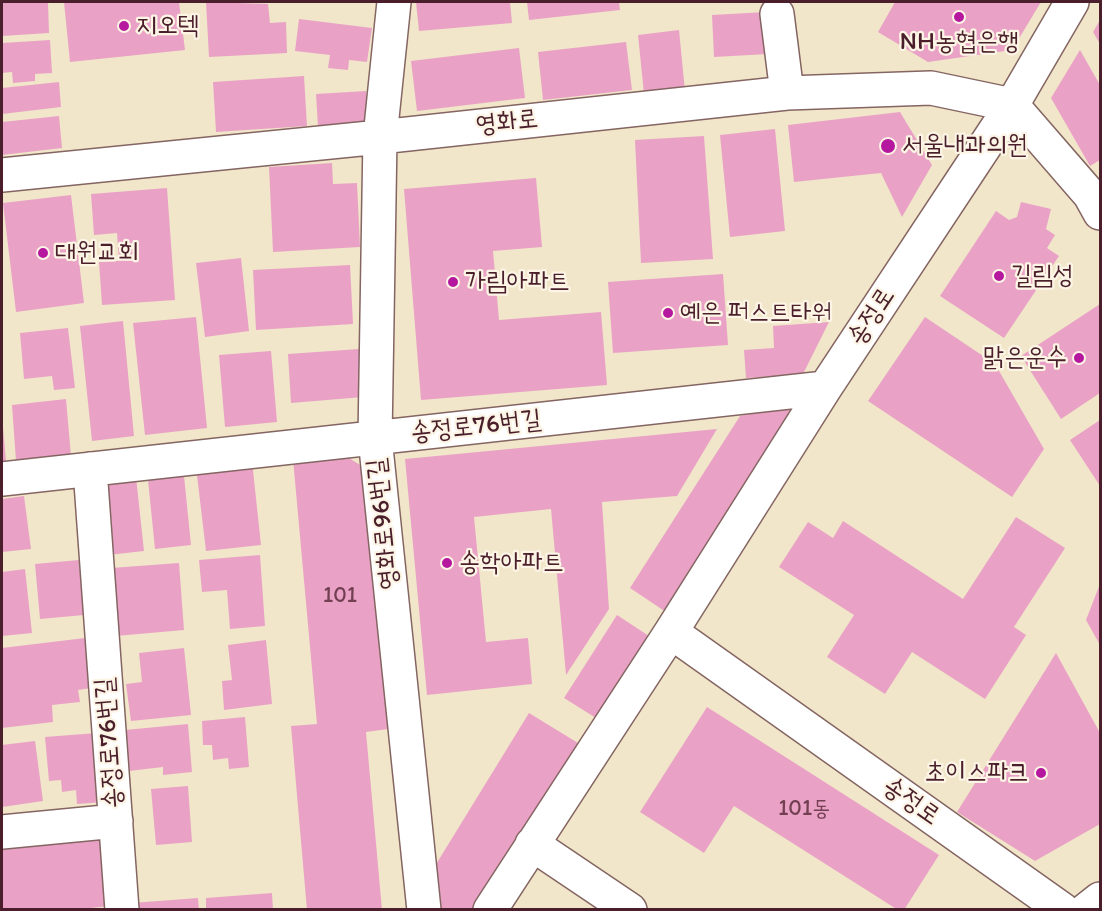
<!DOCTYPE html>
<html>
<head>
<meta charset="utf-8">
<style>
  body { margin:0 }
  #map { position:relative; width:1102px; height:911px; overflow:hidden; background:#f1e6c9; font-family:Itim,sans-serif }
  canvas { display:block }
  .frame { position:absolute; inset:0; border:3px solid #4a1f2b; pointer-events:none }
</style>
</head>
<body>
<div id="map">
<canvas width="1102" height="911"></canvas>
<div class="frame"></div>
</div>
<script>
const context = document.querySelector('canvas').getContext('2d');
context.lineJoin = 'round';
function fill(path, color) {
  context.fillStyle = color;
  context.fill(path, 'evenodd');
}
function trace(path, color, width, dash) {
  context.strokeStyle = color;
  context.lineWidth = width;
  context.lineCap = dash ? 'butt' : 'round';
  context.setLineDash(dash || []);
  context.stroke(path);
}
function label(font, color, halo, rows, align = 'center') {
  context.font = font + ' Itim,"Poor Story",sans-serif';
  context.lineWidth = 4.5;
  context.setLineDash([]);
  context.textBaseline = 'middle';
  context.strokeStyle = halo;
  context.fillStyle = color;
  for (const [text, x, y, turn = 0] of rows) {
    context.save();
    context.translate(x, y);
    context.rotate((+turn || 0) * Math.PI / 180);
    context.textAlign = isNaN(turn) ? turn : align;
    if (halo) context.strokeText(text, 0, 0);
    context.fillText(text, 0, 0);
    context.restore();
  }
}
fill(new Path2D(`
  M2 2H48L49 33 2 36Z
  M64 2H179L185 50 70 62Z
  M206 2 268 4 270 23 286 22 287 53 209 57Z
  M416 2H510L512 23 419 31Z
  M527 2H619L620 10 529 20Z
  M895 2H1041L1012 50 928 62 878 32Z
  M766 12 768 54 714 57 712 15Z
  M299 19 372 28 367 62 349 60 348 70 328 68 330 55 295 51Z
  M1100 20V44L1093 32Z
  M679 30 685 91 644 94 638 35Z
  M50 40 52 73 35 74V81L13 83 12 72 2 73V43Z
  M626 42 632 90 543 100 538 52Z
  M519 48 525 98 417 111 411 61Z
  M1080 50 1100 85V160L1090 166 1051 98Z
  M304 76 307 126 216 132 213 82Z
  M59 82 61 107 2 114V88Z
  M366 91 369 123 318 127 316 94Z
  M900 112 932 165 902 217 881 173 794 182 788 125Z
  M59 116 62 148 2 155V122Z
  M775 129 785 231 730 237 720 135Z
  M704 136 713 259 641 263 635 140Z
  M332 163 333 184 357 183 360 247 273 252 269 167Z
  M536 178 542 247 493 251 499 320 601 312 607 385 421 400 404 189Z
  M167 188 175 300 102 305 99 262 119 261 117 233 94 235 91 194Z
  M71 195 84 303 16 312 3 203Z
  M1021 202 1051 209 1046 229 1055 235 1047 248 1059 256 1004 338 940 296 996 211 1009 220 1017 217Z
  M241 258 249 331 205 337 196 263Z
  M350 265 353 324 256 330 253 270Z
  M723 274 728 345 613 353 608 282Z
  M1100 304V393L1061 419 1021 356Z
  M196 317 207 428 145 435 133 323Z
  M925 317 995 364 1044 449 1012 497 868 401Z
  M123 321 134 436 92 441 80 326Z
  M829 322 803 374 746 378 744 350 774 348 773 326Z
  M68 328 75 388 54 390 52 376 24 379 20 333Z
  M359 349 363 397 291 403 288 354Z
  M271 351 277 422 225 427 219 355Z
  M66 399 71 456 16 461 12 405Z
  M791 406 784 427 666 612 630 588 740 416Z
  M1100 420V486L1070 440Z
  M2 427H3L6 461H2Z
  M717 429 677 496 602 502 609 609 566 675 551 509 474 517 486 642 528 638 532 684 427 695 405 459Z
  M344 455 365 468 388 729 366 732 382 910H307L291 726 317 724 293 459Z
  M252 461 261 545 206 551 196 467Z
  M184 476 191 545 155 549 148 480Z
  M136 477 144 551 108 555 101 492 113 479Z
  M24 496 31 549 2 552V499Z
  M1016 517 1065 548 1014 627 1026 635 985 699 912 652 885 694 827 657 854 615 779 567 808 522 833 538 843 521 963 599Z
  M260 555 265 626 230 629 227 590 202 592 199 560Z
  M79 560 84 615 40 619 35 564Z
  M179 563 184 630 116 636 111 568Z
  M25 569 32 633 2 636V572Z
  M1100 584V645L1086 620Z
  M617 615 649 636 596 718 564 698Z
  M85 638 91 688 78 690 80 702 52 705 53 722 2 728V648Z
  M266 640 272 704 224 710 222 681 232 680 228 645Z
  M184 648 191 715 131 721 126 684 142 682 139 653Z
  M1056 653 1100 733V824L1035 861 957 812Z
  M707 707 939 855 904 910H898L734 806 704 853 640 812Z
  M529 713 578 743 476 910H434L430 874Z
  M245 717 249 767 229 769 228 758 213 760 212 745H203L202 721Z
  M188 724 192 772 163 775V767L129 771 125 730Z
  M97 733 103 802 77 804 76 790 62 792 61 780 49 781 45 737Z
  M35 741 43 801 2 807V745Z
  M188 786 192 842 156 845 151 789Z
  M104 835 110 906 72 910H2V844Z
  M272 893 273 910H206V898Z
  M198 898 199 910H132V903Z`), '#e9a2c6');
const minor = new Path2D(`
  M394 2 380 137 375 438 424 910
  M777 14 787 93
  M2 175 380 137 787 93 931 88 1012 105
  M90 469 122 910
  M2 479 825 388
  M671 632 1063 910
  M2 832 116 821
  M532 844 630 910
  M490 910 671 632 825 388 1012 105 1072 2
  M1086 910 1100 899`);
const major = new Path2D(`
  M1012 105 1090 195 1100 213`);
trace(minor, '#846562', 36);
trace(major, '#846562', 36);
trace(minor, '#fff', 33);
trace(major, '#fff', 33);
for (const [x, y, r, color] of [
  [959,17,6,"#b5179e"],
  [124,26,6,"#b5179e"],
  [888,146,8,"#b5179e"],
  [43,253,6,"#b5179e"],
  [999,276,6,"#b5179e"],
  [453,282,6,"#b5179e"],
  [668,313,6,"#b5179e"],
  [1079,358,6,"#b5179e"],
  [447,563,6,"#b5179e"],
  [1041,773,6,"#b5179e"]
]) {
  const dot = new Path2D();
  dot.arc(x, y, r, 0, 2 * Math.PI);
  context.fillStyle = color;
  context.fill(dot);
  trace(dot, '#fcf5e5', 2);
}
label('22px', '#724052', null, [
  ["101",340,596],
  ["101동",804,809]
]);
label('26px', '#4a1f2b', '#fcf5e5', [
  ["지오텍",136,26],
  ["NH농협은행",959,42,"center"],
  ["서울내과의원",902,146],
  ["대원교회",55,253],
  ["길림성",1011,276],
  ["가림아파트",465,282],
  ["예은 퍼스트타워",680,313],
  ["맑은운수",1067,358,"right"],
  ["송학아파트",459,563],
  ["초이스파크",1029,773,"right"]
], 'left');
label('26px', '#4a1f2b', '#fcf5e5', [
  ["영화로",507,123,-6],
  ["송정로",872,317,-57],
  ["송정로76번길",476,427,-6],
  ["영화로96번길",384,524,-96],
  ["송정로76번길",110,743,-94],
  ["송정로",911,802,35]
]);
</script>
</body>
</html>
